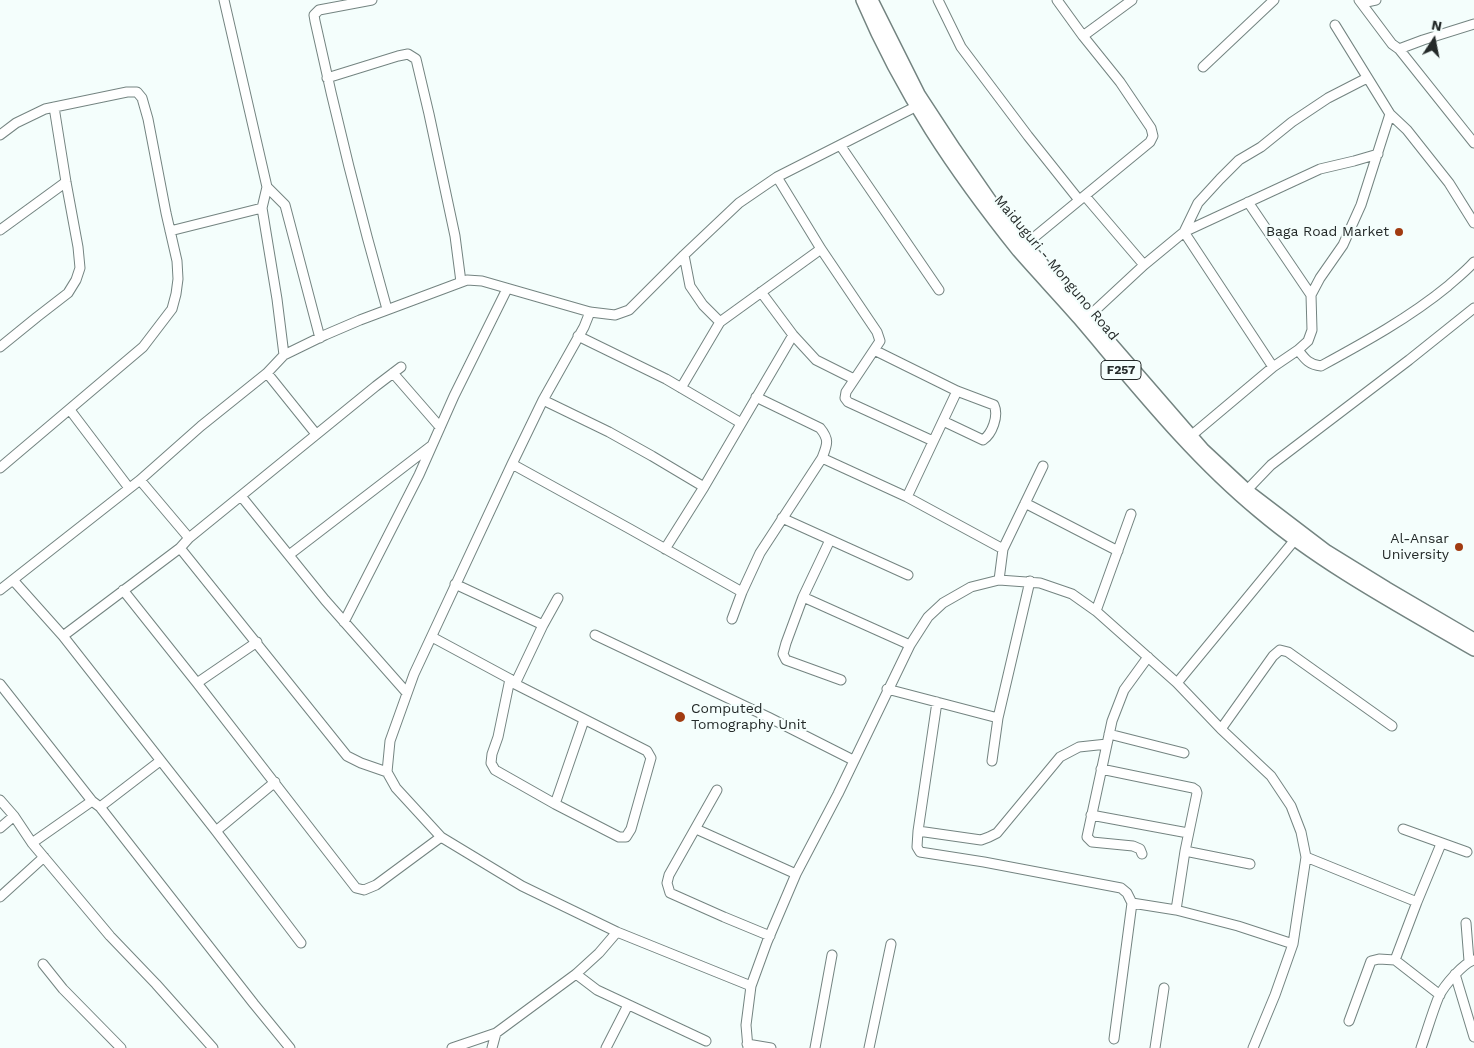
<!DOCTYPE html>
<html>
<head>
<meta charset="utf-8">
<style>
  body { margin:0 }
  #map { position:relative; width:1474px; height:1048px; overflow:hidden; background:#f4fefc; font-family:"Work Sans",sans-serif }
  canvas { display:block }
  .north { position:absolute; left:1409px; top:15px; width:50px; height:50px; -webkit-text-stroke:4px #f4fefc; paint-order:stroke; rotate:11deg; font-size:14px; font-weight:700; line-height:20px; text-align:center; color:#242a29 }
  .north::after { content:''; display:block; margin:auto; width:18px; height:22px; background:#242a29; clip-path:polygon(50% 0,100% 100%,50% 72%,0 100%) }
</style>
</head>
<body>
<div id="map">
<canvas width="1474" height="1048"></canvas>
<div class="north">N</div>
</div>
<script>
const context = document.querySelector('canvas').getContext('2d');
context.lineJoin = 'round';
function trace(path, color, width, dash) {
  context.strokeStyle = color;
  context.lineWidth = width;
  context.lineCap = dash ? 'butt' : 'round';
  context.setLineDash(dash || []);
  context.stroke(path);
}
function label(font, color, halo, rows, align = 'center') {
  context.font = font + ' "Work Sans",sans-serif';
  context.lineWidth = 4.5;
  context.setLineDash([]);
  context.textBaseline = 'middle';
  context.strokeStyle = halo;
  context.fillStyle = color;
  for (const [text, x, y, turn = 0] of rows) {
    context.save();
    context.translate(x, y);
    context.rotate((+turn || 0) * Math.PI / 180);
    context.textAlign = isNaN(turn) ? turn : align;
    if (halo) context.strokeText(text, 0, 0);
    context.fillText(text, 0, 0);
    context.restore();
  }
}
const minor = new Path2D(`
  M224 0 267 187 262 208 277 299 284 355
  M372 0 319 10 314 15 315 21C336 118 360 214 387 309
  M938 0 961 47 1028 136 1079 200
  M1359 0 1392 44 1399 49 1474 143
  M1362 3 1376 0
  M1335 25 1390 114 1407 130 1449 183 1474 223
  M1083 36 1132 0
  M1399 49 1423 40 1474 24
  M1203 67 1274 0
  M327 78 398 56 408 54 416 59 429 114 455 236 461 282
  M0 135 16 123 45 109 127 92H137L142 98 148 119 166 213 177 261 178 279 176 294 172 309 143 347 0 468
  M840 145 939 290
  M777 177 821 249 877 332 880 341 846 392 845 398 848 402 933 441
  M267 187 285 205 320 338
  M1085 196 1144 265
  M0 230 66 182
  M170 231 262 208
  M1184 232 1198 203 1220 179 1239 160 1261 147 1292 122 1328 98 1367 78
  M1184 232 1273 367
  M1026 244 1150 142 1153 136 1151 128 1120 82 1083 36 1057 0
  M684 255 690 286 703 305 720 322
  M761 292 793 335 816 360 854 379
  M1311 295 1320 278 1343 245 1361 205 1390 114
  M590 312 584 327 543 400 512 464 414 674 390 741 387 772 396 788 441 837 522 886 617 932 751 986
  M1088 317 1144 265 1184 232 1320 169 1354 161 1378 154
  M578 336 666 379 741 423
  M0 347 37 317 68 293 76 280 80 268 78 247 66 182 54 107
  M874 350 957 391 994 405C999 416 992 434 983 440L943 421
  M1298 350C1305 359 1309 365 1321 366 1365 342 1409 318 1448 286 1457 278 1466 271 1474 262
  M267 373 316 434
  M393 373 440 427
  M681 388 720 322 821 249
  M543 400 609 432 652 456 704 487
  M70 410 129 488
  M1192 435 1273 367 1298 350 1308 341 1312 330 1311 295 1248 202
  M822 458 907 497 1003 549
  M512 464 630 529 742 592
  M140 480 189 538
  M1247 490 1271 465 1409 360 1474 308
  M241 496 325 600 407 693
  M907 497 957 391
  M1025 503 1118 551
  M782 518 908 575
  M830 540 803 597 786 643 783 654 786 660 841 680
  M180 548 347 756 361 763 387 772
  M665 549 704 487 793 335
  M289 555 431 446
  M13 580 63 636 216 831 301 943
  M999 580 1003 549 1043 466
  M455 584 543 625
  M0 590 140 480 201 426 267 373 284 355 325 335 360 320 467 280 482 281 590 312 615 315 629 310 684 255 739 203 777 177 915 107
  M123 590 197 683 356 888 364 890 376 885 441 837
  M803 597 910 645
  M1096 611 1131 514
  M732 619 742 592 760 553 822 458C827 445 830 440 820 428L756 397
  M344 622 419 475 454 396 507 289
  M595 635 768 717 853 760
  M63 636 180 548 189 538 376 386 401 367
  M432 637 510 679 515 684 647 751 651 758 649 765 631 829 626 837H619L555 804 495 770 491 763 492 754 498 737 510 679
  M197 683 257 642
  M1177 683 1298 536
  M0 684 92 801 100 807 254 1004 290 1048
  M515 684 543 625 558 598
  M887 689 998 718
  M937 702 918 831 917 847 920 852 984 862 1121 888 1127 893 1132 903 1114 1039
  M1221 729 1273 656 1280 650 1288 652 1392 726
  M1109 734 1184 753
  M992 761 998 718 1030 581
  M1101 769 1193 788 1196 790 1197 793 1185 851 1176 910
  M717 790 669 875 667 883 670 893 724 917 770 936
  M0 800 14 816 32 843 110 936 156 984 213 1048
  M555 804 584 720
  M100 807 160 761
  M1091 815 1188 833
  M0 828 14 816
  M696 829 796 874
  M1403 829 1467 852
  M216 831 275 782
  M918 831 981 840 989 837 997 833 1060 757 1079 747 1107 744
  M32 843 92 801
  M1185 851 1250 864
  M1142 854 1140 849 1133 846 1092 842 1087 837 1112 721 1124 690 1148 657
  M1306 857 1417 902
  M0 897 44 857
  M1132 903 1176 910 1238 926 1293 944
  M1466 923 1469 961
  M43 964 63 989 121 1048
  M576 974 597 990 706 1041
  M1455 974 1474 1037
  M1440 995 1395 960 1417 902 1441 844
  M1349 1021 1371 961 1379 959 1395 960
  M747 1044 771 1048
  M452 1048 496 1033 576 974 599 953 617 932
  M492 1048 496 1033
  M606 1048 628 1005
  M748 1048 746 1025 751 986 767 942 796 874 838 794 910 645 928 617 943 603 971 587 999 580 1040 583 1072 594 1096 611 1177 683 1221 729 1271 776 1291 806 1301 832 1306 857 1293 944 1275 995 1253 1048
  M815 1048 832 955
  M869 1048 891 944
  M1155 1048 1164 988
  M1421 1048C1427 1031 1432 1013 1439 996 1444 986 1463 963 1474 960`);
const major = new Path2D(`
  M862 0C902 94 954 171 1018 251 1038 274 1059 296 1079 319 1136 386 1191 456 1259 512 1323 566 1402 608 1474 650
  M872 0 919 94 955 149 1002 217 1204 450 1247 490 1327 551 1387 588 1474 639`);
trace(minor, '#748481', 11);
trace(major, '#748481', 14);
trace(minor, '#fff', 9);
trace(major, '#fff', 11);
for (const [x, y, r, color] of [
  [1399,232,5,"#a13b11"],
  [1459,547,5,"#a13b11"],
  [680,717,6,"#a13b11"]
]) {
  const dot = new Path2D();
  dot.arc(x, y, r, 0, 2 * Math.PI);
  context.fillStyle = color;
  context.fill(dot);
  trace(dot, '#f4fefc', 2);
}
for (const [x, y, w] of [
  [1121,370,40]
]) {
  const box = new Path2D();
  box.roundRect(x - w / 2, y - 9.5, w, 19, 4);
  context.fillStyle = '#f4fefc';
  context.fill(box);
  trace(box, '#242a29', 1);
}
label('bold 12px', '#242a29', null, [
  ["F257",1121,370]
]);
label('14px', '#242a29', '#f4fefc', [
  ["Baga Road Market",1389,232],
  ["Al-Ansar",1449,539],
  ["University",1449,555],
  ["Computed",691,709,"left"],
  ["Tomography Unit",691,725,"left"]
], 'right');
label('14px', '#242a29', '#f4fefc', [
  ["Maiduguri - Monguno Road",1056,268,50]
]);
</script>
</body>
</html>
